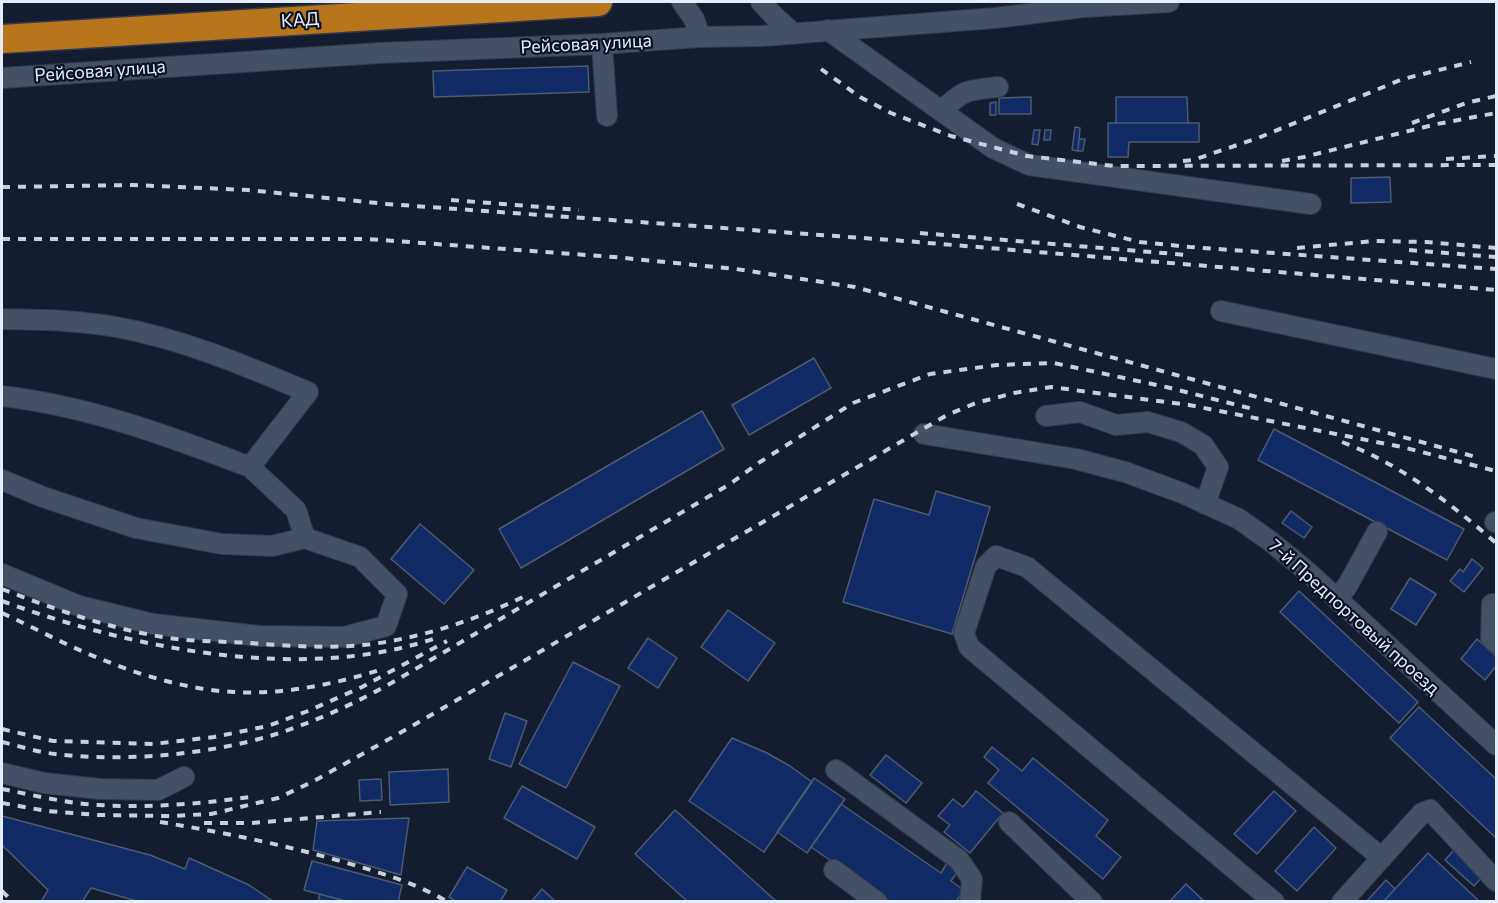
<!DOCTYPE html>
<html>
<head>
<meta charset="utf-8">
<style>
  body { margin:0 }
  #map { position:relative; width:1498px; height:903px; overflow:hidden; background:#131d2f; font-family:Commissioner,sans-serif }
  canvas { display:block }
  .frame { position:absolute; inset:0; border:3px solid #e6edfa; pointer-events:none }
</style>
</head>
<body>
<div id="map">
<canvas width="1498" height="903"></canvas>
<div class="frame"></div>
</div>
<script>
const context = document.querySelector('canvas').getContext('2d');
context.lineJoin = 'round';
function fill(path, color) {
  context.fillStyle = color;
  context.fill(path, 'evenodd');
}
function trace(path, color, width, dash) {
  context.strokeStyle = color;
  context.lineWidth = width;
  context.lineCap = dash ? 'butt' : 'round';
  context.setLineDash(dash || []);
  context.stroke(path);
}
function label(font, color, halo, rows, align = 'center') {
  context.font = font + ' Commissioner,sans-serif';
  context.lineWidth = 4.5;
  context.setLineDash([]);
  context.textBaseline = 'middle';
  context.strokeStyle = halo;
  context.fillStyle = color;
  for (const [text, x, y, turn = 0] of rows) {
    context.save();
    context.translate(x, y);
    context.rotate((+turn || 0) * Math.PI / 180);
    context.textAlign = isNaN(turn) ? turn : align;
    if (halo) context.strokeText(text, 0, 0);
    context.fillText(text, 0, 0);
    context.restore();
  }
}
const building = new Path2D(`
  M588 66 589 92 434 97 433 71Z
  M1031 97V114H999V98Z
  M1116 97H1187L1188 123H1116Z
  M996 102V115H990V103Z
  M1108 123H1199V142H1129L1128 157H1108Z
  M1075 127 1080 128 1078 151 1072 150Z
  M1034 130H1040L1038 145 1032 144Z
  M1045 130H1051L1050 140H1044Z
  M1079 139H1085L1083 151H1078Z
  M1390 177 1391 202 1351 203V178Z
  M814 358 831 388 749 435 732 405Z
  M702 411 724 449 521 568 499 529Z
  M1274 429 1464 529 1447 560 1258 460Z
  M936 491 990 507 952 634 843 602 874 499 929 515Z
  M1291 511 1312 527 1304 538 1282 523Z
  M420 524 474 570 444 604 391 559Z
  M1472 559 1483 568 1464 592 1450 581 1460 569 1463 572Z
  M1410 578 1436 594 1416 625 1391 609Z
  M1299 591 1418 702 1399 723 1280 612Z
  M728 610 775 643 748 681 701 647Z
  M648 638 677 658 658 688 628 668Z
  M1477 639 1496 656V666L1485 680 1461 659Z
  M573 662 620 686 566 788 519 764Z
  M1419 707 1496 779V838L1390 738Z
  M505 713 527 721 511 767 489 759Z
  M732 738 767 753 790 766 812 782 764 852 689 801Z
  M992 747 1022 771 1033 758 1108 820 1096 836 1121 857 1103 879 988 783 999 770 984 757Z
  M886 755 922 783 906 803 870 775Z
  M448 769 449 802 390 805 389 772Z
  M814 778 845 799 807 853 777 832Z
  M381 779 382 800 360 801 359 780Z
  M522 786 595 827 577 859 504 818Z
  M976 791 1003 813 970 853 944 832 950 825 938 816 953 799 963 807Z
  M1274 791 1296 811 1257 854 1234 834Z
  M841 804 941 873 947 863 958 871 951 881 964 890 956 902H890L811 847Z
  M675 810 777 902H688L635 854Z
  M2 816 150 855 185 869 189 858 249 885 274 902H140L91 888 82 902H41L48 890 2 845Z
  M409 818 401 875 313 850 317 821Z
  M1314 827 1336 848 1297 891 1275 871Z
  M1454 850 1483 876 1474 886 1445 860Z
  M1428 853 1480 902H1383Z
  M312 861 402 885 398 902H349L304 890Z
  M467 867 507 890 500 902H457L449 897Z
  M1386 880 1395 889 1383 902H1366Z
  M1186 884 1205 902H1169Z
  M542 889 556 902H531Z
  M320 894 349 902H318Z`);
fill(building, '#102b66');
trace(building, '#4e5a70', 1.5);
const minor = new Path2D(`
  M682 2 694 19 700 37
  M761 2 774 16 794 34
  M828 30 993 148 1029 165 1311 204
  M602 44 607 116
  M2 78 379 53 602 44 700 37 762 36 995 18 1084 7 1169 2
  M942 111C963 89 969 90 998 87
  M1221 311 1496 369
  M2 319C40 320 78 320 116 327 183 339 246 366 308 392L250 467 296 510 305 538
  M2 396C88 406 169 436 250 467
  M1046 416 1080 412 1116 425 1148 422 1181 432 1203 445 1218 467 1205 504
  M924 434 1076 459 1125 472 1182 493 1239 519 1270 541 1308 572 1496 745
  M2 480 43 497 136 528 222 544 272 546 305 538 360 557 397 594 386 626 344 637 259 636 153 624 79 606 2 574
  M1495 522H1496
  M1338 599 1349 583 1377 532
  M1492 604 1491 638 1496 643
  M836 770 959 860 972 879 970 902
  M2 773 44 783 100 789 158 790 184 777
  M1009 822 1092 902
  M834 870 877 902
  M1274 902 969 647 964 633 986 566 996 556 1027 567 1382 858
  M1342 902 1422 813 1430 810 1496 881`);
const highway = new Path2D(`
  M2 39 598 2`);
trace(minor, '#343949', 22);
trace(highway, '#343949', 31);
trace(minor, '#445065', 20);
trace(highway, '#b8751b', 28);
trace(new Path2D(`
  M821 69 860 97 891 113 951 136 1027 156 1114 166 1496 165
  M1412 123 1466 103 1496 96
  M1446 159 1496 156
  M1183 161 1193 160 1258 138 1403 79 1471 62
  M1282 161 1304 157 1437 124 1496 113
  M2 187 133 185 248 190 387 204 905 241 1496 290
  M451 200 579 210
  M1017 204 1080 227 1140 242 1190 247 1496 269
  M920 233 1187 255
  M2 239H368L614 257 736 269 855 287 1476 457
  M1297 248 1374 241 1427 242 1496 248
  M1409 250 1496 257
  M1342 442C1400 464 1449 502 1496 543
  M2 589C54 609 107 628 163 637 191 642 220 641 249 643 289 646 331 649 372 644 424 637 475 620 523 597
  M2 601C130 648 300 683 433 639
  M2 613C35 628 67 646 101 659 142 676 190 690 234 692 283 695 336 684 383 669
  M2 729 53 741 153 744 214 737 268 726 308 711 362 687 447 641
  M2 742C19 746 37 752 55 754 124 762 207 755 273 735 315 722 356 703 395 681L730 484 760 462 853 403 930 374 997 365 1054 363 1166 387 1257 410
  M2 789C33 795 65 803 98 805 149 808 200 804 250 797
  M2 803 47 811 98 815 170 816 211 814 278 798 314 781 407 729 947 415 976 403 1014 393 1051 387 1189 405 1402 447 1496 471
  M160 822C221 832 281 844 340 861 378 872 414 882 448 902
  M204 823H252L381 812
  M2 891 13 902`), '#c8d0dd', 4, [8, 8]);
label('18px', '#e6edfa', '#0a1325', [
  ["КАД",300,20,-4],
  ["Рейсовая улица",586,44,-3],
  ["Рейсовая улица",100,71,-4],
  ["7-й Предпортовый проезд",1354,617,42]
]);
</script>
</body>
</html>
